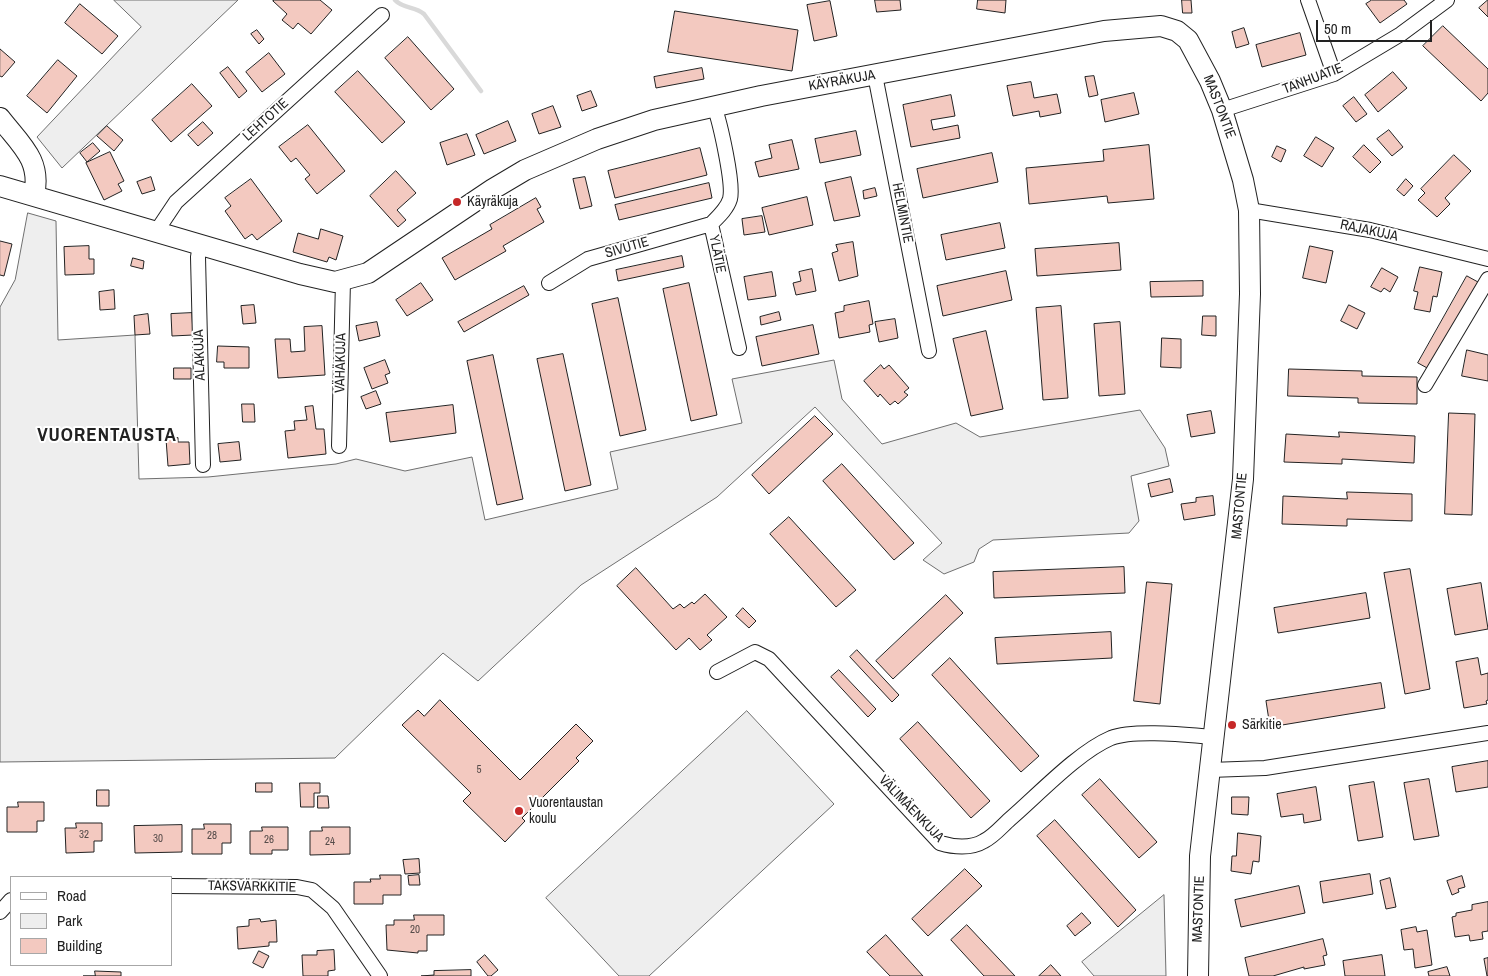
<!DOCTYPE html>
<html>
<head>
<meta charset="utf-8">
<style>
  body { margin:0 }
  #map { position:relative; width:1488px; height:976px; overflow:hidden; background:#fff; font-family:"Archivo Narrow",sans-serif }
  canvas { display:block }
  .legend { position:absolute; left:10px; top:876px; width:162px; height:90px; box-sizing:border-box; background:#fff; border:1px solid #a7a7a7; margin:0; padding:6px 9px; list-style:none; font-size:15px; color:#222 }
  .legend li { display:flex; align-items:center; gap:10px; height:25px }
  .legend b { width:25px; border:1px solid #a7a7a7 }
  .scale { position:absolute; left:1316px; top:20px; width:116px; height:22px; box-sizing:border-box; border:2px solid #222; border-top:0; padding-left:6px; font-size:15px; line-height:18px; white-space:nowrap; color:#222; -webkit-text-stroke:4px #fff; paint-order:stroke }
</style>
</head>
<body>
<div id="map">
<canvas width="1488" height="976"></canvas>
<ul class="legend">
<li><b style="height:6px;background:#fff"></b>Road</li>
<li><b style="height:14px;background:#eee"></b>Park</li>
<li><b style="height:14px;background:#f3c9c0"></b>Building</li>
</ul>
<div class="scale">50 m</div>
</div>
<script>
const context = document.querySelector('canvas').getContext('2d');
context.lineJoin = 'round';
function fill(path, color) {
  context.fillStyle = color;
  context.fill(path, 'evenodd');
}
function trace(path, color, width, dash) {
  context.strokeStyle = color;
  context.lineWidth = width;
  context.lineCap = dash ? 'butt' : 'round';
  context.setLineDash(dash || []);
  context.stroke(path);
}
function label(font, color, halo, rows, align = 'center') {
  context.font = font + ' "Archivo Narrow",sans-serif';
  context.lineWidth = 4;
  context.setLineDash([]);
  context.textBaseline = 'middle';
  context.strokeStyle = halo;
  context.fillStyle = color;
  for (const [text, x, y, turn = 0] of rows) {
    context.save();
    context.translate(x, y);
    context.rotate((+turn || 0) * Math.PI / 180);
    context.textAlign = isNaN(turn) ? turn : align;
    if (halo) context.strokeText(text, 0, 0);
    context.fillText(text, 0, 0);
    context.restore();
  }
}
const green = new Path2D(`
  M114 0H238L62 168 37 137 141 27Z
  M28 213 56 221 58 340 135 335 139 479 208 477 336 464 356 459 405 471 472 457 485 520 618 489 610 452 742 423 732 379 834 360 842 399 882 444 956 423 980 437 1140 410 1165 448 1169 466 1131 476 1139 521 1129 533 993 540 979 549 974 562 944 574 923 560 942 543 815 407 717 497 581 585 478 681 443 653 335 758 0 762V307L15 280Z
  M747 711 834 804 649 976H619L546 898Z
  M1164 895 1166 976H1094L1082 962Z`);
fill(green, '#eee');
trace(green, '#6f6f6f', 1);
trace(new Path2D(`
  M395 0C403 9 415 6 424 14L481 91`), '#d9d9d9', 4.5);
const building = new Path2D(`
  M275 0H320L332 10 311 34 298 23 293 29 282 20 287 14 273 1Z
  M875 0H900L901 10 877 12Z
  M978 0H1006L1005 13 977 9Z
  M1182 0H1191L1192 13H1183Z
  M1372 0H1404L1407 4 1380 23 1366 4Z
  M1488 0V17L1479 8Z
  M830 1 837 36 814 41 807 5Z
  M80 4 118 36 102 54 65 23Z
  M675 11 798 30 792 71 668 52Z
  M1443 26 1488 69V93L1481 101 1423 46Z
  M1244 28 1249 44 1236 48 1232 32Z
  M257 30 264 39 259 44 251 34Z
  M1300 33 1306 55 1262 67 1256 45Z
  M408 37 454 89 431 110 385 58Z
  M0 49 15 62 2 77 0 76Z
  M269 53 285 74 262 92 246 72Z
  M58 60 77 76 47 113 27 96Z
  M228 67 247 91 239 98 220 73Z
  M702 68 704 79 656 88 654 77Z
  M358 71 405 122 382 143 335 92Z
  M1393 72 1407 88 1378 112 1365 95Z
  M1094 76 1098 95 1089 97 1085 77Z
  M1031 82 1034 98 1057 94 1061 113 1040 117 1039 111 1013 116 1007 86Z
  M192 84 212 106 171 142 152 120Z
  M591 91 597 106 582 111 577 96Z
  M1134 93 1139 114 1105 122 1101 100Z
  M951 95 955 116 931 120 933 130 958 125 960 138 911 147 903 105Z
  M1354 97 1367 114 1356 122 1343 106Z
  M553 106 561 127 539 134 532 114Z
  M508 121 516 141 484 154 476 135Z
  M203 122 213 133 198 146 188 135Z
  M308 125 345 171 317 194 305 179 310 175 296 158 291 162 279 147Z
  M107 126 123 140 114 151 97 136Z
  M1389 130 1403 147 1392 156 1377 139Z
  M856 131 861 155 820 163 815 139Z
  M467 134 475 155 447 165 440 143Z
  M1316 137 1334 148 1322 167 1304 156Z
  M792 140 799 169 759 177 755 162 772 158 769 145Z
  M93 143 100 151 87 162 80 153Z
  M1149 145 1154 199 1108 203 1107 196 1029 204 1026 168 1104 161 1103 150Z
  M1364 145 1381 162 1370 173 1353 157Z
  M1277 146 1286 150 1281 162 1272 157Z
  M700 148 707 175 615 198 608 171Z
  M110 152 124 181 118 184 122 191 104 200 86 163Z
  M992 153 998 182 923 198 917 169Z
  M1454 155 1471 171 1445 198 1450 204 1437 217 1418 200 1425 193 1421 189Z
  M396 171 416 193 397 210 406 220 398 227 370 196Z
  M151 177 155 190 142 194 137 182Z
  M585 177 592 206 580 209 573 179Z
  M851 177 860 216 834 221 825 183Z
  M251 179 282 221 257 240 252 234 245 239 225 211 231 206 225 198Z
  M1406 179 1413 186 1404 196 1397 190Z
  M709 183 712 198 619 220 615 205Z
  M875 188 877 196 864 199 863 191Z
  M807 197 813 225 769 235 762 208Z
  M536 198 541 207 537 209 544 222 503 246 506 251 455 280 442 258 492 229 490 225Z
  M762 216 765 232 744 235 742 219Z
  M1000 223 1005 248 946 260 941 235Z
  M321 229 343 236 336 260 329 257 327 262 293 252 298 233 318 239Z
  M0 241 12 244 4 276 0 275Z
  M853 242 858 276 839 281 832 253 838 251 836 245Z
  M1119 243 1121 270 1037 276 1035 249Z
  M89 246V259H94V274L65 275 64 247Z
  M1310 246 1333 251 1326 283 1303 278Z
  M682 256 684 267 618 281 616 270Z
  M133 258 144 261 143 269 131 266Z
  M1420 267 1442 272 1437 297 1433 296 1430 312 1414 309 1418 292 1414 291Z
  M1382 268 1398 277 1390 292 1384 288 1381 292 1371 287Z
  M812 269 816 291 796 295 793 283 801 281 799 272Z
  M1006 271 1012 300 943 316 937 286Z
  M772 272 776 296 748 300 744 277Z
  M1467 276 1478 282 1429 369 1418 363Z
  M1203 281V296L1151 297 1150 282Z
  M421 283 433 300 407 316 396 300Z
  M689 283 717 415 691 421 663 289Z
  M524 286 529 295 464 332 458 322Z
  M114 290 115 309 100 310 99 292Z
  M618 298 646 430 620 436 592 304Z
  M869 301 873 324 869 325 870 332 839 338 835 313 844 311V306Z
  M254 305 256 323 243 324 241 306Z
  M1349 305 1365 313 1357 329 1341 321Z
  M1061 306 1068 398 1043 400 1036 308Z
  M779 312 781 320 761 325 760 317Z
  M192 313 193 335 172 336 171 314Z
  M148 314 150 334 135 335 134 316Z
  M1203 316H1216V336L1202 335Z
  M895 319 898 338 879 342 875 322Z
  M377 322 380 336 359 341 356 326Z
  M1120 322 1125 394 1099 396 1094 324Z
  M813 325 819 354 762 366 756 337Z
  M322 326 325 375 278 378 275 339H290L291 352 305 351 304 327Z
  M986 331 1003 409 971 416 953 339Z
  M1162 338 1181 339V368L1161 367Z
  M218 346 249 347V368H224V362H217Z
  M1467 350 1488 355V381L1462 376Z
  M563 354 591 485 565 491 537 359Z
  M493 355 523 499 497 505 467 361Z
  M385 360 390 373 385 375 388 383 372 389 364 368Z
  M881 365 884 369 889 365 909 388 904 392 908 395 898 404 895 401 890 405 880 394 878 397 864 381Z
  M174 368H191V379H174Z
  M1289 369 1362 371V376L1417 377V404L1358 403V398L1288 396Z
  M376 391 381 404 366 409 361 397Z
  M242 404H254L255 422H243Z
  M453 405 456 433 390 442 386 413Z
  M313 406 316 429H324L326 454 288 458 285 431 295 430 294 421 307 420 305 407Z
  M1211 411 1215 433 1191 437 1187 415Z
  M1449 413 1475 414 1472 515 1445 514Z
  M815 416 833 434 769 494 752 475Z
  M1339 432 1415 436 1414 463 1342 459V464L1284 462 1286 434 1339 437Z
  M178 438V442H189L190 464 168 466 166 439Z
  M239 442 241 460 220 462 218 444Z
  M842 464 914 543 894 560 823 481Z
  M1170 479 1173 492 1151 497 1148 484Z
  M1347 492 1412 494V521L1347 519V526L1282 524 1283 496 1347 499Z
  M1213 496 1215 515 1184 520 1181 504 1196 502V498Z
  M789 517 856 590 836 607 770 534Z
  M1124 567 1125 593 994 598 993 572Z
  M636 568 673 609 680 604 684 608 692 602 694 604 705 594 727 617 707 635 712 640 700 650 689 638 676 650 617 586Z
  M1410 569 1430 689 1405 694 1384 573Z
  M1147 582 1172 584 1160 704 1134 701Z
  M1481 583 1488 629 1455 635 1447 589Z
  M1366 593 1370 618 1278 633 1274 608Z
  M946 595 963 613 893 679 876 661Z
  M743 608 756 621 749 628 736 616Z
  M1111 632 1112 658 997 664 995 638Z
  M857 650 899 695 892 702 850 657Z
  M950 658 1039 756 1021 772 932 675Z
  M1478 658 1481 675 1488 673V700L1486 701 1487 704 1464 708 1456 662Z
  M839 670 876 709 868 717 831 677Z
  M1381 683 1385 708 1270 727 1266 701Z
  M440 700 520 780 576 724 593 741 576 758 579 761 522 818 525 821 505 842 463 801 471 793 402 725 418 710 424 716Z
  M918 722 990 801 971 818 900 739Z
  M1488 761V787L1456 792 1452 767Z
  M1100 779 1157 842 1139 858 1082 795Z
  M1429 779 1439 836 1414 840 1404 783Z
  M1374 782 1383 837 1358 841 1349 786Z
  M256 783H272V792H256Z
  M300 783H320V793H314V807H301Z
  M1316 787 1321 820 1304 823 1303 814 1281 817 1277 794Z
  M97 790H109V806H97Z
  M318 796H328L329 808H318Z
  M1232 797H1249L1248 815 1232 814Z
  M18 802H44V821H37V832H7V807H18Z
  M1055 820 1136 910 1118 927 1037 836Z
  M76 823H102V841H94V852L66 853 65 828H76Z
  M204 824H231V843H222V854H192V829H204Z
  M182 825V852L135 853 134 826Z
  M262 827H288V850H272V854H250V831H262Z
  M322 827H350V854L310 855V831H322Z
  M1238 833 1261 836 1259 862 1253 861 1251 874 1231 871 1232 856H1236Z
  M419 859 420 873 405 874 403 860Z
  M965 869 982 886 928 936 912 919Z
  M1370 874 1373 894 1323 903 1320 882Z
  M380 875H401V895H383V904H354V882H371L370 879H380Z
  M419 875 420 885H409L408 876Z
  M1462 876 1465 887 1458 889 1459 892 1452 895 1447 881Z
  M1390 878 1396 907 1386 909 1380 881Z
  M1299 886 1305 913 1241 927 1235 900Z
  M1488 902V931L1482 932 1483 939 1470 941 1469 935 1455 937 1452 917 1456 916V913L1472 910V905Z
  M1082 913 1091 923 1075 936 1067 926Z
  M414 915H444V935H427V951H418V953L387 950 386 925H394V920H414Z
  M260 919 261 922 276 920 277 942H269V946L238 949 237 927 249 926V920Z
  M967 925 1015 976H984L951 940Z
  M1416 927 1417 932 1427 930 1432 965 1415 968 1413 949 1404 950 1401 930Z
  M886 935 923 976H890L867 952Z
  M1323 939 1327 955 1323 956 1325 965 1304 969V967L1273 976H1249L1245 958Z
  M334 950 335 970 328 971V976H303L302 955H317V951Z
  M259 951 269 956 263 968 253 963Z
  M485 955 498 970 491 976H488L477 962Z
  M1382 955 1385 976H1345L1343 961Z
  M1488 958V976H1487L1484 959Z
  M1051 965 1061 976H1039Z
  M1447 967 1450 976H1429L1428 972Z
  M471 970V976H421L434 975V971Z
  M95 971 121 972V976H83H95Z`);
fill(building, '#f3c9c0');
trace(building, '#222', 1);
const street = new Path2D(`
  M1308 0 1334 74
  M875 75 929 351
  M714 106C720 122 734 184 730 199 727 209 718 217 711 224L739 348
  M1222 110 1334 74 1401 34 1447 0
  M1249 210 1370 230 1488 259
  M156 232 176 202 382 15
  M200 245 198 257 203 465
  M549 283 588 259 711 224
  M1425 385 1488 279
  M339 446 343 281
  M717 672 755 652 769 659 940 843C953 847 971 849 984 841 994 836 1002 826 1010 819 1038 795 1078 752 1111 738 1134 729 1188 735 1214 737
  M1210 770 1265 768 1488 733
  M171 886 297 887 312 890 333 908 380 976
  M0 912 11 900`);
const secondary = new Path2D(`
  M0 118C20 144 42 160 34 195
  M0 186 300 274 335 282 368 273 493 189 525 170 597 139 654 120 761 96 1104 31 1161 26 1177 31 1188 40 1210 81 1222 110 1243 180 1249 210 1250 294 1243 479 1200 856 1198 976`);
trace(street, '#222', 16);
trace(secondary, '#222', 22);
trace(street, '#fff', 14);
trace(secondary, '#fff', 20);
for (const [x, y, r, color] of [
  [457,202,5,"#c62828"],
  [1232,725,5,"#c62828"],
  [519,811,5,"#c62828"]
]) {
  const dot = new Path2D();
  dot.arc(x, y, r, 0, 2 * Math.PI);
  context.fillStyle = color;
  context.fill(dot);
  trace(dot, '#fff', 2);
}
label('11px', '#564c4a', null, [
  ["5",479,770],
  ["32",84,835],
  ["28",212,836],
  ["30",158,839],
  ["26",269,840],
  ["24",330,842],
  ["20",415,930]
]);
label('14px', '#222', '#fff', [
  ["TANHUATIE",1313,79,-21],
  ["KÄYRÄKUJA",842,81,-10],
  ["MASTONTIE",1219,107,69],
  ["LEHTOTIE",266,120,-42],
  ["HELMINTIE",902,213,79],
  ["RAJAKUJA",1369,231,12],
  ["SIVUTIE",627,248,-16],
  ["YLÄTIE",717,254,79],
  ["ALAKUJA",200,355,-92],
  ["VÄHÄKUJA",341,363,-89],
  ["MASTONTIE",1240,506,-85],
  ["VÄLIMÄENKUJA",911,809,46],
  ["TAKSVÄRKKITIE",252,887,1],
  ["MASTONTIE",1199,909,-88]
]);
label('14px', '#222', '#fff', [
  ["Käyräkuja",467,202],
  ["Särkitie",1242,725],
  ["Vuorentaustan",529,803],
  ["koulu",529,819]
], 'left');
context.letterSpacing = '1px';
label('bold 19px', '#222', '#fff', [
  ["VUORENTAUSTA",107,436]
]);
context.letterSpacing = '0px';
</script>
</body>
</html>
